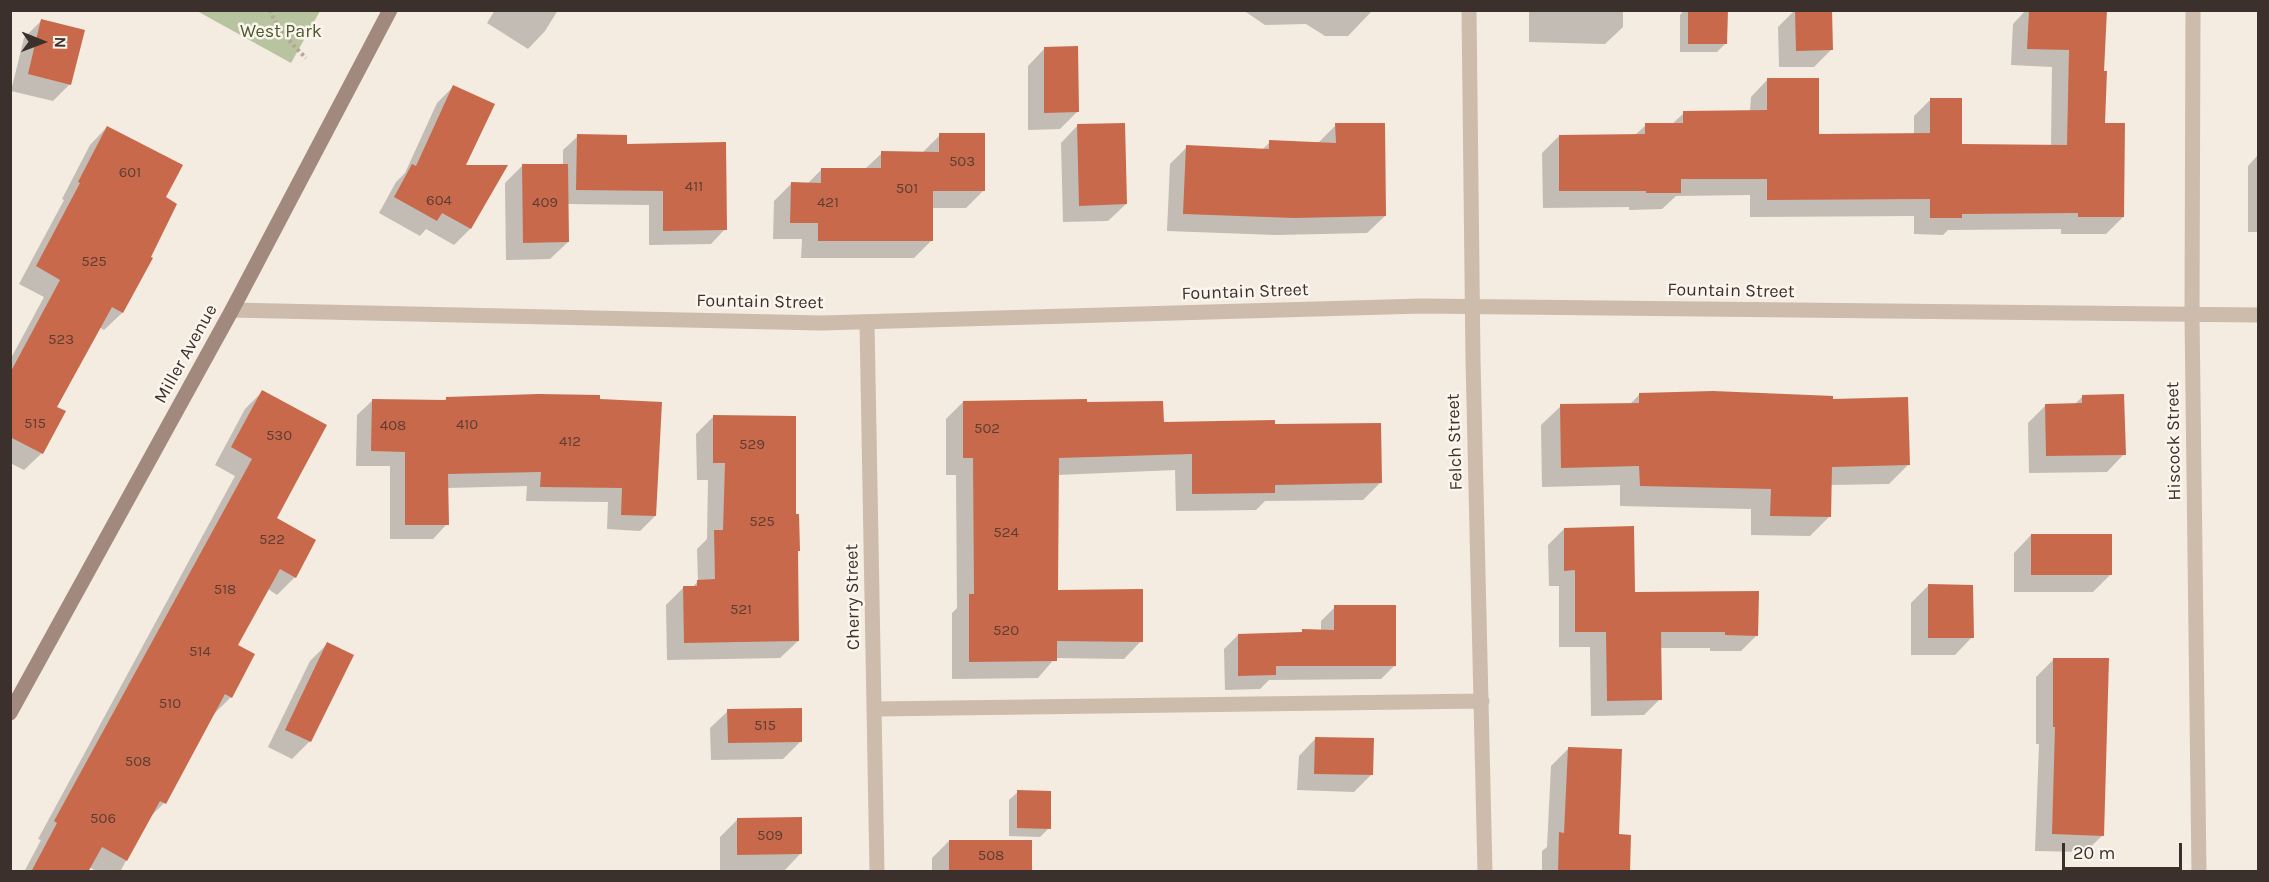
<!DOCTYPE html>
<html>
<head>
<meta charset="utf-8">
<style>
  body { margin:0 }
  #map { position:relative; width:2269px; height:882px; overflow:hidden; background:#f4ebe1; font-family:Karla,sans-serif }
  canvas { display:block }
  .frame { position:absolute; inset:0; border:12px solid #3b302b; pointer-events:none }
  .north { position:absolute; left:12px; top:12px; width:60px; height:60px; -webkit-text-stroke:4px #fbf5ee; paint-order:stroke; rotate:91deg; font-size:16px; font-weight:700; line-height:24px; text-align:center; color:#3b302b }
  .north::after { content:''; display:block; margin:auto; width:21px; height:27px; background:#3b302b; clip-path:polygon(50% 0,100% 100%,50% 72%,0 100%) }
  .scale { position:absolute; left:2062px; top:843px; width:120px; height:27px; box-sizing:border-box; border:3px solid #3b302b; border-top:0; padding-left:8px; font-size:18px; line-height:21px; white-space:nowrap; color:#3b302b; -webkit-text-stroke:4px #fbf5ee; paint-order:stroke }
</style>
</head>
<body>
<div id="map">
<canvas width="2269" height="882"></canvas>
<div class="frame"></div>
<div class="north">N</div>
<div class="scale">20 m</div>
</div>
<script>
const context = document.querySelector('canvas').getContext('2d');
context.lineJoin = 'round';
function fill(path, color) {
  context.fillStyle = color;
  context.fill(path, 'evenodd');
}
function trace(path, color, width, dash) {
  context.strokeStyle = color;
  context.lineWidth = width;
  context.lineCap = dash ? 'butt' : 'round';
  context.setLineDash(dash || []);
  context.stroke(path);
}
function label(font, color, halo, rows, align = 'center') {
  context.font = font + ' Karla,sans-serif';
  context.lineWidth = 5;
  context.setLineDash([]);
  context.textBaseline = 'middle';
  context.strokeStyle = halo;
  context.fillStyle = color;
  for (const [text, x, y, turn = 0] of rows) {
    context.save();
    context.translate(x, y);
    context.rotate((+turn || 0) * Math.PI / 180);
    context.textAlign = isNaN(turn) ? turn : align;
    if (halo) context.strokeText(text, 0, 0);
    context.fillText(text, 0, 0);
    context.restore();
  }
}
fill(new Path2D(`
  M197 11H320L291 63Z`), '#b8c4a0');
fill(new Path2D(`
  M495 10H558L545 31 528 49 487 23Z
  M1243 10H1372V11L1348 36H1325L1306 24 1265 25Z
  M1529 10H1623V27L1605 44 1529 42Z
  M1684 10H1726V43L1717 52H1680V15Z
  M1795 10H1831V50L1814 67H1779L1778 27Z
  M2026 10H2105L2102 73 2103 125 2123 217 2106 234H2061V229L1948 230 1943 235 1914 234V216L1750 217V195L1676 196 1662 209 1629 210V207L1543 208 1542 153 1559 136 1635 135 1646 125 1672 124 1684 113 1750 112 1751 97 1768 79 1818 135H1914V116L1931 99 1960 146H2051L2052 67 2011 65 2013 24Z
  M42 20 70 84 53 101 11 91 24 38Z
  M1045 48 1077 112 1060 129 1028 130V66Z
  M453 87 470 229 454 245 426 229 420 236 379 213 396 182 405 173 437 103Z
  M1078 125 1126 204 1108 221 1063 222 1061 143Z
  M1336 125 1385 216 1367 233 1276 235 1167 231 1170 164 1187 147 1262 150 1270 142H1319Z
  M107 127 163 198 149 258 150 259 122 313 104 330 99 327 55 408 42 453 24 470 10 463V360L44 297 19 284 64 200 62 199 90 145Z
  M940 135 984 190 966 208H932L931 241 914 258H801L802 239H773L774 201 791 184H807L822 169H865L882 153 923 152Z
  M578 136 625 145 725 229 711 244 649 245V205L567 204 568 242 550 259 506 260 505 183 522 166 563 165V150Z
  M2258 155V232H2248V166Z
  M262 392 275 519 314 541 295 577 277 595 268 589 236 645 231 697 213 715 164 803 148 819 120 872H98L89 867 87 872H24L41 840 38 839 235 476 215 465 245 409Z
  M1640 394 1831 401 1909 464 1889 484 1830 485V516L1810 536 1751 535V509L1620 506V485L1542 487 1541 425 1561 406 1629 405Z
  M2083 396 2124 454 2107 472 2029 473 2028 423 2045 406 2074 405Z
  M447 398 599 400 655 516 640 531 607 529 608 502 526 501 527 486 447 488V524L433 539H390V466H356L357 415 372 401 443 402Z
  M963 402 1085 404 1162 423 1273 425 1380 483 1363 500 1265 501 1256 510 1176 511 1175 470 1058 475 1057 591 1141 641 1124 659 1055 658 1038 678 952 679V613L957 608 956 475H946V419Z
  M713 417 798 641 780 658 667 660 666 605 683 588H692L698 581 697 549 707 539 708 480H697L696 434Z
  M1564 529 1634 594 1757 635 1741 651H1710V648H1660V699L1644 715 1591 716 1590 647H1559V586H1549L1548 545Z
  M2031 535 2110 575 2093 592H2014V553Z
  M1928 586 1972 637 1955 655H1911V603Z
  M1335 607 1395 665 1381 679 1269 680 1260 689 1225 690 1224 649 1238 635 1299 634 1303 631H1321V621Z
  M327 644 310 741 292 759 268 747 310 661Z
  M2054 659 2103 835 2085 852 2035 851 2039 744H2036V677Z
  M728 711 800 742 783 759 711 760 710 728Z
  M1316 738 1372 774 1354 792 1297 790 1299 756Z
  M1569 748 1617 836 1628 872H1542V851L1547 847 1551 766Z
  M1018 792 1049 828 1040 837 1009 836V800Z
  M738 819 801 853 784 871 720 872V837Z
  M949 841 1031 872H932V858Z`), '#0003');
fill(new Path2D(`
  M1688 10H1728L1727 44H1688Z
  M1795 10H1832L1833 50 1796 51Z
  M2029 10H2107L2104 71H2107L2105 123H2125L2124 217H2078V213L1962 214V218H1930V199L1767 200V179H1681V193H1646V191H1559V135L1645 134V123H1683V111L1767 110V78H1819V134L1930 133V98H1962V144L2067 145 2069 50 2027 49Z
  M41 19 85 30 71 85 28 74Z
  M1078 46 1079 112 1044 113V47Z
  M453 85 495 104 466 165H508L471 229 442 213 437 221 394 197 412 164 416 166Z
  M1125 123 1127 204 1079 206 1077 124Z
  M1335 123H1385L1386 216 1294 218 1183 214 1186 145 1269 149V140L1336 143Z
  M107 126 183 165 166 197 177 204 151 257 153 258 123 313 112 307 57 407 66 411 43 454 10 437V373L60 280 36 266 80 183 78 182Z
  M939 133H985V191H933V241H818V223H790L791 182 821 183V168H881V151L939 152Z
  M577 134 627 135V144L726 142 727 230 663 231V191L576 190Z
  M522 164H568L569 242 523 243Z
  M262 390 327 425 277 518 316 540 296 578 280 569 238 645 255 654 232 698 225 694 166 804 160 801 127 861 102 847 88 872H31L57 823 54 821 252 459 231 447Z
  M1713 391 1833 396V399L1908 397 1910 465 1832 467 1831 517 1770 516 1771 489 1640 486 1639 466 1561 468 1560 404 1639 403V393Z
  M538 394 600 395V399L662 402 656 516 621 515 622 488 540 487 541 472 448 474 449 525H405V452L371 451 372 399 446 400V397Z
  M2124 394 2126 455 2046 456 2045 404 2082 403V395Z
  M1087 399V402L1163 401 1164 422 1275 420V424L1381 423 1382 483 1275 485V493L1192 494V454L1059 458 1058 590 1143 589V642L1057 641V661L969 662V594H974L973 458H963V401Z
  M713 415 796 416V514H799L800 551H798L799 641 684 643 683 586H697V580L715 579 714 530H723L725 463H713Z
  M1634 526 1635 592 1759 591 1758 636 1725 635V632H1661L1662 700 1607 701 1606 632H1575V570L1564 571V528Z
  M2031 534H2112V575H2031Z
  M1928 584 1973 585 1974 638H1928Z
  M1334 605H1396V666H1276V675L1238 676V634L1302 632V629L1334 630Z
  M327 642 354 655 311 742 285 730Z
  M2053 658H2109L2104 836 2052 834 2055 727H2053Z
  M802 708V742L728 743 727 709Z
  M1315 737 1374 738 1373 775 1314 774Z
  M1568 747 1622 749 1619 834 1631 835 1630 872H1558L1559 832 1564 833Z
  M1017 790 1051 791V829L1017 828Z
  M802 817V854L737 855V818Z
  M949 840H1032V872H949Z`), '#c8694b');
trace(new Path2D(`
  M270 10C277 29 292 44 306 58`), '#b9a596', 4, [3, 3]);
trace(new Path2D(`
  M1469 10 1473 360 1485 872
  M2193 10 2192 315 2199 872
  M232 310 821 323 1422 306 2258 315
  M867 322 877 872
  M875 709 1482 701`), '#cdbbac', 15);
trace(new Path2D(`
  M10 713 232 310 390 10`), '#a18a7d', 15);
label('15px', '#5e3e33', null, [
  ["503",962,162],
  ["601",130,173],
  ["411",694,187],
  ["501",907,189],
  ["604",439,201],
  ["409",545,203],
  ["421",828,203],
  ["525",94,262],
  ["523",61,340],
  ["515",35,424],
  ["410",467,425],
  ["408",393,426],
  ["502",987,429],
  ["530",279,436],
  ["412",570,442],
  ["529",752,445],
  ["525",762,522],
  ["524",1006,533],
  ["522",272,540],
  ["518",225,590],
  ["521",741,610],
  ["520",1006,631],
  ["514",200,652],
  ["510",170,704],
  ["515",765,726],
  ["508",138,762],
  ["506",103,819],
  ["509",770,836],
  ["508",991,856]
]);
label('18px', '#4a5a2e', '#fbf5ee', [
  ["West Park",281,32]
]);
label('18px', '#3b302b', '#fbf5ee', [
  ["Fountain Street",1731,291,1],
  ["Fountain Street",1245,292,-2],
  ["Fountain Street",760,302,1],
  ["Miller Avenue",186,354,-61],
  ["Hiscock Street",2174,441,-91],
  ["Felch Street",1455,442,-92],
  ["Cherry Street",853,597,-91]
]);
</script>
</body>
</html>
